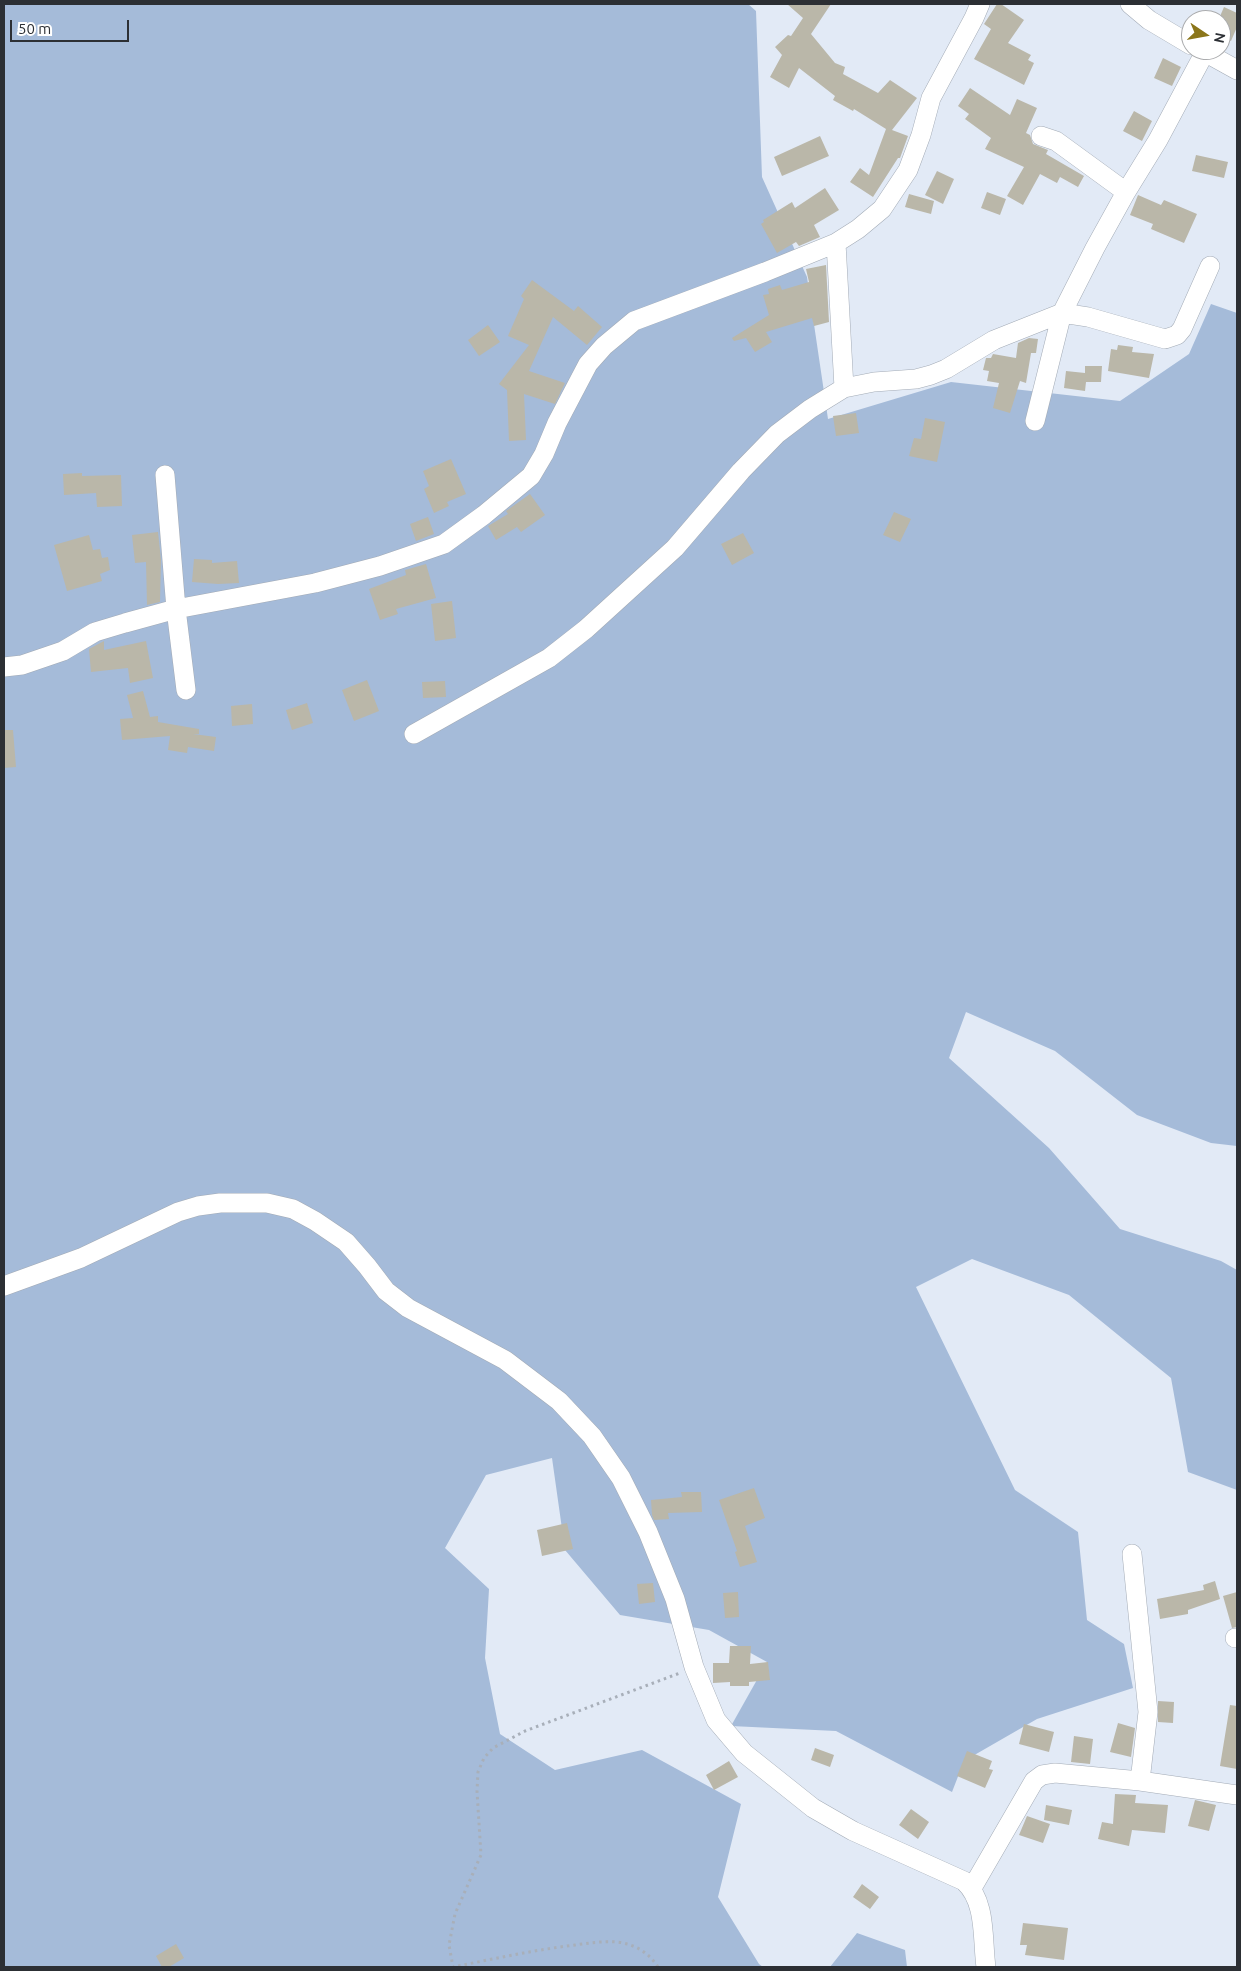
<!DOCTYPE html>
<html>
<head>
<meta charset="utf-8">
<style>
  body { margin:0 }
  #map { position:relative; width:1241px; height:1971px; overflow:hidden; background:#e2eaf6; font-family:Ubuntu,sans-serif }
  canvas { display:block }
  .frame { position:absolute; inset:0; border:5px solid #2c2f34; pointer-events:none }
  .north { position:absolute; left:1181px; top:10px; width:50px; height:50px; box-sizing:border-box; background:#fff; border:1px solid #abacae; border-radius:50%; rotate:102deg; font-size:14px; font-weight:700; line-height:20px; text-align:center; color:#2c2f34 }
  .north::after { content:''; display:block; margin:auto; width:18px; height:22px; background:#8b761a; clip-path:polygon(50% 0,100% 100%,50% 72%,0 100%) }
  .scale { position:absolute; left:10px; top:20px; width:119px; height:22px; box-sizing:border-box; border:2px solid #2c2f34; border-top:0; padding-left:6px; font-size:15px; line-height:18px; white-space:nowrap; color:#2c2f34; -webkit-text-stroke:4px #fff; paint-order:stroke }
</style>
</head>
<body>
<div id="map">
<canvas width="1241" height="1971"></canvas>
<div class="frame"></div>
<div class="north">N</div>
<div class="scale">50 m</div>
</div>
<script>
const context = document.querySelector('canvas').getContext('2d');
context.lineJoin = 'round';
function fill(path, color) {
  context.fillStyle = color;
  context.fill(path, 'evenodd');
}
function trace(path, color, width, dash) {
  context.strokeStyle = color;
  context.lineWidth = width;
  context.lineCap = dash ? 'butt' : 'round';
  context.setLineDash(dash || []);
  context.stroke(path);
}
fill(new Path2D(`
  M4 4H748L756 11 762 177 807 277 828 419 951 382 1120 401 1189 354 1211 304 1237 313V1146L1211 1143 1137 1115 1055 1051 966 1012 949 1058 1049 1148 1120 1229 1221 1261 1237 1270V1490L1188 1472 1171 1378 1069 1295 972 1259 916 1287 1015 1490 1078 1532 1087 1620 1124 1644 1133 1688 1037 1719 964 1761 952 1792 836 1731 731 1726 767 1662 709 1630 620 1615 565 1550 552 1458 486 1475 445 1548 489 1589 485 1658 500 1734 555 1770 642 1750 741 1804 718 1897 759 1964 763 1967H4Z
  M857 1933 905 1950 907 1967H830Z`), '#a5bbd9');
fill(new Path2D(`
  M787 4H831L811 34 835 63 845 67 843 74 878 93 890 80 917 98 892 130 908 136 900 158H898L873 197 850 182 860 168 869 175 886 129 854 109 853 111 833 100 835 96 799 68 789 88 770 77 782 55 775 47 788 35 791 36 803 18Z
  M997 4H1001L1024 20 1008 43 1031 55 1028 60 1034 63 1024 85 974 59 991 29 984 24Z
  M1224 7 1237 13V27L1231 41 1221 36V14Z
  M1163 58 1181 67 1172 86 1154 78Z
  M970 88 1010 115 1017 99 1037 108 1026 133 1030 135 1033 144 1048 150 1046 154 1084 176 1078 187 1060 177 1057 183 1040 174 1023 205 1007 196 1024 167 985 149 991 138 965 119 969 114 958 106Z
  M1134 111 1152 121 1142 141 1123 131Z
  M820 136 829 156 782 176 774 157Z
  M1196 155 1228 162 1224 178 1192 171Z
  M937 171 954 179 943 204 925 195Z
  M825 188 839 210 814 225 820 237 799 246 796 242 777 253 761 224 764 222 763 220 792 202 795 208Z
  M987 192 1006 199 1000 215 981 208Z
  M909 194 934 201 931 214 905 207Z
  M1138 195 1161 205 1164 200 1197 214 1184 243 1151 229 1153 224 1130 215Z
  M826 265 829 322 814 326 812 318 766 332 772 342 755 352 746 338 734 341 732 338 769 315 763 295 769 294 768 289 780 285 782 290 809 282 806 269Z
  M532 280 574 311 578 306 602 327 587 345 553 317 529 371 565 383 555 404 524 394 526 440 509 441 507 390 499 384 529 345 508 336 524 299 521 296Z
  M488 325 500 342 479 356 468 340Z
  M1029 338 1038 339 1036 353H1031L1026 383 1020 381 1010 413 993 408 999 383 987 381 989 371 983 370 986 358H991L993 354 1016 358 1018 343Z
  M1118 345 1133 347 1132 352 1154 354 1149 378 1108 371 1111 349 1117 350Z
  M1085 366H1102L1101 382H1086L1085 391 1064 388 1066 371 1085 373Z
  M856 413 859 433 836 436 833 416Z
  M925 418 945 422 937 462 909 456 914 438 921 439Z
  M451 459 466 494 447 502 449 506 434 513 424 489 429 486 423 471Z
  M82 473V476L121 475 122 506 97 507 96 493 64 495 63 474Z
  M530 494 545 515 521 532 517 527 496 540 488 526 508 514 506 511Z
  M894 512 911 519 900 542 883 535Z
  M428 517 434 534 416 541 410 524Z
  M158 532 161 560 160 602 147 605 146 562 135 563 132 535Z
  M743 533 754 553 732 565 721 544Z
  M89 535 93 550 100 549 102 558 108 557 110 570 100 574 102 581 67 591 54 545Z
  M194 559 212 560V563L237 561 239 583 218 584 192 582Z
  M426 564 436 598 396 609 398 614 380 620 369 589 406 575 405 570Z
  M452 601 456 638 435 641 431 604Z
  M104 641V650L146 641 153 678 130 683 128 668 91 672 89 649Z
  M367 680 379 711 354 721 342 690Z
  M445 681 446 697 423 698 422 682Z
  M143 691 150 717 158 716V722L199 729V734H193L216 737 214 751 188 747 187 753 168 750 170 736 122 740 120 719 133 718 127 695Z
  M307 703 313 723 292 730 286 710Z
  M252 704 253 724 232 726 231 706Z
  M4 730H13L16 767 4 768Z
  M754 1488 765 1518 745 1526 757 1562 740 1567 735 1552 737 1551 719 1500Z
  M681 1492H701L702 1512 668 1513 669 1519 654 1520 652 1515 651 1500 682 1497Z
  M567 1523 573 1549 542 1556 537 1530Z
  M1215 1581 1220 1599 1188 1610V1614L1160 1619 1157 1599 1204 1590 1203 1585Z
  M653 1583 655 1602 639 1604 637 1584Z
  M738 1592 739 1617 725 1618 723 1593Z
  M1237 1592V1627L1232 1628 1223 1596Z
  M730 1646H751L750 1664 768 1662 770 1680 749 1682V1686H730V1682L713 1683V1663H729Z
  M1158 1701 1174 1702 1173 1723 1158 1722Z
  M1230 1705 1237 1706V1769L1220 1766Z
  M1118 1723 1135 1728 1131 1757 1110 1752Z
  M1024 1724 1054 1732 1049 1752 1019 1744Z
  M1074 1736 1093 1739 1090 1764 1071 1762Z
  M815 1748 834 1755 830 1767 811 1760Z
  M967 1751 992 1761 989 1769 993 1770 985 1788 957 1776Z
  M729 1761 738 1777 714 1790 706 1775Z
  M1115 1794 1136 1795 1135 1803 1168 1805 1165 1833 1132 1830 1129 1846 1098 1839 1102 1822 1113 1824Z
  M1195 1800 1216 1805 1209 1831 1188 1826Z
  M1046 1805 1072 1810 1069 1825 1044 1820Z
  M911 1809 929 1822 918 1839 899 1825Z
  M1027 1816 1050 1824 1043 1843 1019 1835Z
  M862 1884 879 1897 870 1909 853 1897Z
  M1023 1923 1068 1928 1064 1960 1025 1955 1027 1945H1020Z
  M176 1944 184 1958 169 1967H162L156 1956Z`), '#bab7a9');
const street = new Path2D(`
  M1130 4 1149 20 1191 45
  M1201 50 1237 70
  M1041 136 1056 141 1126 192
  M836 243 844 388
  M1035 421 1062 313 1095 248 1126 192 1158 140 1205 52
  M165 475 176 609 186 690
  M4 667 22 665 63 651 95 632 125 623 176 609 315 583 380 566 444 544 484 515 531 476 544 454 557 423 588 364 604 346 634 321 765 272 836 243 858 229 882 209 908 170 921 135 931 98 974 18 980 4
  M414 734 549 658 586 629 675 548 741 471 777 434 810 409 844 388 874 382 916 379 931 375 946 369 994 340 1062 313 1088 317 1165 339 1177 335 1182 329 1210 266
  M4 1286 81 1258 178 1212 198 1206 220 1203H267L293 1209 315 1221 346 1242 367 1266 386 1291 408 1308 505 1360 559 1401 592 1436 621 1478 648 1532 675 1599 694 1667 716 1720 744 1753 813 1808 853 1831 964 1881C987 1902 982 1939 986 1967
  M1132 1554 1148 1712 1140 1781
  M1235 1638H1237
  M972 1888 1034 1781 1042 1775 1055 1773 1140 1781 1237 1795`);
trace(street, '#a3abb6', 20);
trace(new Path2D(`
  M658 1967C649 1953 635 1944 617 1942 603 1941 589 1943 575 1945 534 1950 493 1959 453 1967L449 1945 455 1914 481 1855 477 1791 478 1772 484 1758 493 1748 525 1731 680 1673`), '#a8afb9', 3, [2.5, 4]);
trace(street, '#fff', 19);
</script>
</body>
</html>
